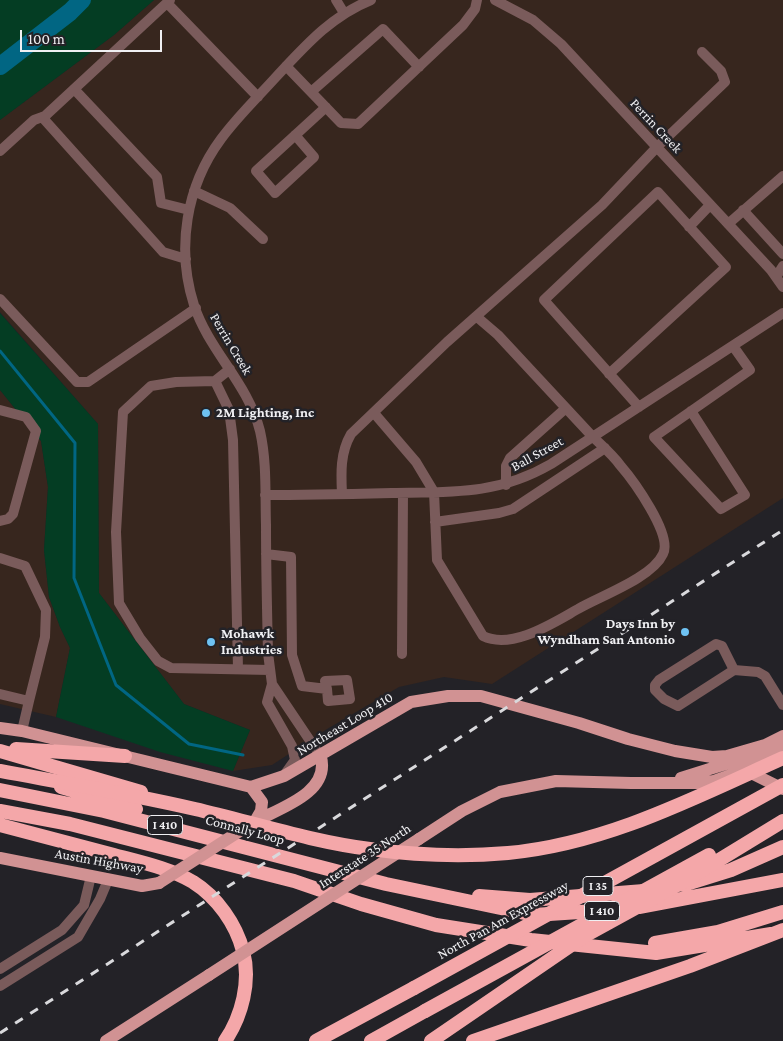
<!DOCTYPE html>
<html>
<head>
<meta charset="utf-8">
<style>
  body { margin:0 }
  #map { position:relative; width:783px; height:1041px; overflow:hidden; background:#232227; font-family:"Crimson Pro",serif }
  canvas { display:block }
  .scale { position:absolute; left:20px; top:30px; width:142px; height:22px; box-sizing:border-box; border:2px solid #f0f0f3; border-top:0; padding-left:6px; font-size:15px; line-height:18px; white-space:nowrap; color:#f0f0f3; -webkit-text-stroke:4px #232227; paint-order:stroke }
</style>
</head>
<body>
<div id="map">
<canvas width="783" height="1041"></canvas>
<div class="scale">100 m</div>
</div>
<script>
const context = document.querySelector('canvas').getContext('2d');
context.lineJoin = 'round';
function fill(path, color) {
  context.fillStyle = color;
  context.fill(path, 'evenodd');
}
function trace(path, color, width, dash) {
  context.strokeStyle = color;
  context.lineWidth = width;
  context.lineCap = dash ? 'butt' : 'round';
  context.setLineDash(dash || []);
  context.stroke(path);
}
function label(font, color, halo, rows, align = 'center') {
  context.font = font + ' "Crimson Pro",serif';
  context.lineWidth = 5;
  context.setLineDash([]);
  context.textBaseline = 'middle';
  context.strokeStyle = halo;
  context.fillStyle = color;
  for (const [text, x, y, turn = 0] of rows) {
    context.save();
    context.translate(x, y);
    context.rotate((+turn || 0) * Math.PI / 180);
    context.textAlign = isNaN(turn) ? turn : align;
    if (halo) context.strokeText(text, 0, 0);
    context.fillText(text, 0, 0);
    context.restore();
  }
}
fill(new Path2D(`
  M154 0H783V498L492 684 444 677 399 687 327 729 272 765 233 771 250 730 184 704 99 593 98 424 0 312V120L114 35Z
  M0 390 41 441 48 487 44 550 49 597 60 627 70 648 56 717 0 704Z`), '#37261e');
fill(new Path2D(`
  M0 0H154L114 35 0 120Z
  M0 313 98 424 99 593 184 704 250 730 233 771 160 752 56 717 70 648 60 627 49 597 44 550 48 487 41 441 0 390Z`), '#043d23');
trace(new Path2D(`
  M0 351 75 443 74 578 116 685 189 744 243 755`), '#016683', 3);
trace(new Path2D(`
  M0 66 70 12 82 0`), '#016683', 18);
trace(new Path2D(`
  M336 0 344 13
  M495 0 533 20 561 44 771 270 783 287
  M167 3 258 97
  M286 66 341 123 358 124 463 25 475 9 477 0
  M74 89 157 177 161 203 189 210
  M311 92 383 29 419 67
  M42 117 163 252 186 259
  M295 135 314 157 275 193 256 171 326 107
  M0 151 34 120 45 116 170 0
  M194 191 230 208 263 239
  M743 210 783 254
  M728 224 783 176
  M689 227 710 205
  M776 277 783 266
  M0 299 77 382H88L196 308
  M230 369 215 381 176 382 151 386 123 412 116 532 119 603 140 638 158 661 171 668 270 670
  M609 374 726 267 658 192 544 300 639 407
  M215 381 229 410 233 440 238 669
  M0 410 26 417 36 431 13 514 8 519 0 521
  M691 411 745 495 721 509 654 437 750 370 733 346
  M374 413 416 462 434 492 437 560 483 636C512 650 553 623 578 609 600 596 652 578 663 554 673 535 633 480 620 465 612 454 601 445 591 435 560 402 529 368 498 335L477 317
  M506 485V466L510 458 566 408
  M342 494C341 473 340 453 351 434L447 342 602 205 657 147 725 82 721 71 702 52
  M265 495C308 495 350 494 392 493 451 492 498 495 551 464L783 313
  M435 522 499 513 513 509 605 448
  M266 554 291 557 292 655 302 686 327 689 328 701 350 699 347 680 325 681 327 689
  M0 558 25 566 46 610 45 637 29 701 0 694
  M402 654 403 493
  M734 670 722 646 716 644 659 680 655 685V690L664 699 678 706 734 670 758 672 765 676 783 705
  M272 684 267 702 292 746 295 760 285 774
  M22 731 29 701
  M321 757 272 684 268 653C267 611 266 568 266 525 265 494 267 462 260 431 248 383 209 351 194 305 176 249 186 186 221 139 237 117 257 98 276 77 305 46 331 16 371 0
  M0 969 62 930 84 905 91 876
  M0 986 78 937 100 899 108 880`), '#7a5b5b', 10);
trace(new Path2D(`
  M0 728 22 731 251 787 284 776 411 702 448 696H481L579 723 628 739 675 751 712 757 727 756 765 745
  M745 770 783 789
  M681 778 751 756 765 745 783 736
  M251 787 262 802 261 811 254 823
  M254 822C280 808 330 793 321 757
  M419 839 462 811 500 792 556 781 631 783H698L714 781 745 770 783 747
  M0 858 142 886 159 883
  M106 1041 209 975`), '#d19293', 12);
trace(new Path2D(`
  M16 749 125 756
  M0 751 141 792
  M61 787 136 809
  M0 790 104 811 386 884 534 915 610 910
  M0 811 70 824 294 881 361 904 436 925 531 940 656 953 771 934
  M0 825C38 835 76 845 114 855 140 862 169 868 193 882 217 897 236 924 243 951 251 981 242 1016 225 1041
  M683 885 731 870 783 847
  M479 896 530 900 644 891
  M639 907 783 880
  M655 943 718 932 783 912
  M316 1041 414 988
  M371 1041 425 1011
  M473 1041 690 966 783 930`), '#f4a7a9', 14);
trace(new Path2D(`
  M0 1033 783 530`), '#d9d9dc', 3, [9, 9]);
trace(new Path2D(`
  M159 883 243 829
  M209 975 419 839`), '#d19293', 12);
trace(new Path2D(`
  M0 771C65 783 131 794 195 809 251 822 313 842 370 849 414 855 463 857 508 853 606 844 694 798 783 758
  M414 988 783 785
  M425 1011 709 855
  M431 1041 586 935 688 879 783 821`), '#f4a7a9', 14);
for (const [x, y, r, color] of [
  [206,413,5,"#6ec2f3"],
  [685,632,5,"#6ec2f3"],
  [211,642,5,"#6ec2f3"]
]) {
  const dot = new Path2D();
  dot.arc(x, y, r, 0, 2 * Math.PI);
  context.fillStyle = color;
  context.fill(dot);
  trace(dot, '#232227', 2);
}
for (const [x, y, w] of [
  [165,825,35],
  [598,886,30],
  [602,911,35]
]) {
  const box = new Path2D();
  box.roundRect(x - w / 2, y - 9.5, w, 19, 4);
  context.fillStyle = '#232227';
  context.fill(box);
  trace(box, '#f0f0f3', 1);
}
label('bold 12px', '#f0f0f3', null, [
  ["I 410",165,825],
  ["I 35",598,886],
  ["I 410",602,911]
]);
label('14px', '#f0f0f3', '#232227', [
  ["Perrin Creek",656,126,47],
  ["Perrin Creek",231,344,59],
  ["Ball Street",537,454,-29],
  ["Northeast Loop 410",345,724,-31],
  ["Connally Loop",245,830,15],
  ["Interstate 35 North",365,856,-33],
  ["Austin Highway",99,861,10],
  ["North Pan Am Expressway",503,920,-29]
]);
label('bold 14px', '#f0f0f3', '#232227', [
  ["2M Lighting, Inc",216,413],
  ["Days Inn by",675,624,"right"],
  ["Wyndham San Antonio",675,640,"right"],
  ["Mohawk",221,634],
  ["Industries",221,650]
], 'left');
</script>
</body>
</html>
